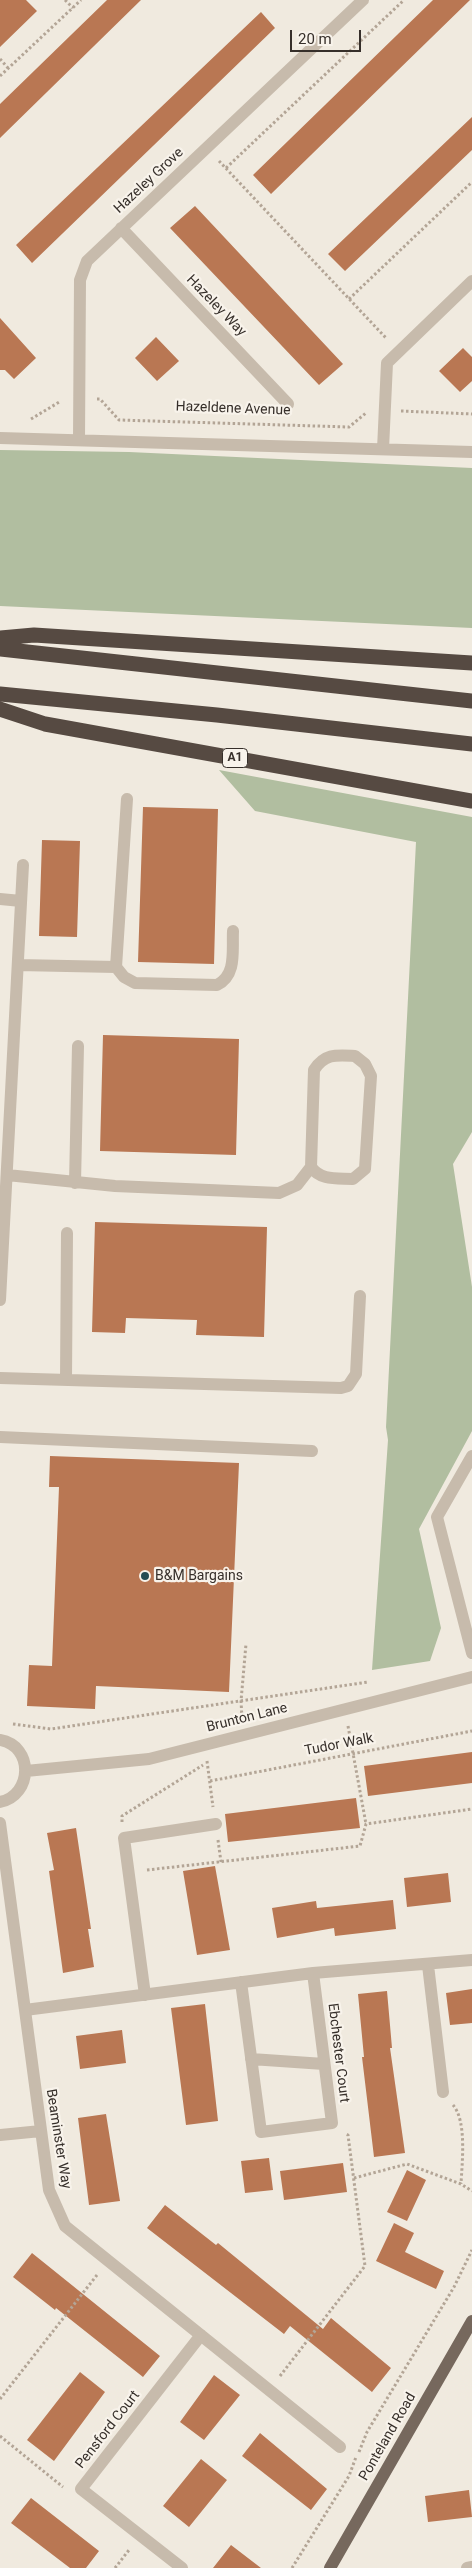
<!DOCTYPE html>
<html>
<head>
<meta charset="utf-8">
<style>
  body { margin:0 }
  #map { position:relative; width:472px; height:2568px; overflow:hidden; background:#f0eadf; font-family:Roboto,sans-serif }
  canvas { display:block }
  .scale { position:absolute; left:290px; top:30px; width:71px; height:22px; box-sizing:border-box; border:2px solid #362f2a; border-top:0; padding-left:6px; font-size:15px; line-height:18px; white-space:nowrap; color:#362f2a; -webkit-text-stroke:4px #f8f3eb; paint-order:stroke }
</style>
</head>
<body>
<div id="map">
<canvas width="472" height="2568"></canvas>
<div class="scale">20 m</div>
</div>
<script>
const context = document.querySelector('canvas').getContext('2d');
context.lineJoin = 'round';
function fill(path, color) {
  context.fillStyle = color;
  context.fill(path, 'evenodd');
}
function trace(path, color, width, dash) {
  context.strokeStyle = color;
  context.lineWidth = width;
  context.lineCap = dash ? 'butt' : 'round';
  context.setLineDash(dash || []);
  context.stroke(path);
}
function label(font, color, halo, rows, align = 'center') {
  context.font = font + ' Roboto,sans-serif';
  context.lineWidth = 4.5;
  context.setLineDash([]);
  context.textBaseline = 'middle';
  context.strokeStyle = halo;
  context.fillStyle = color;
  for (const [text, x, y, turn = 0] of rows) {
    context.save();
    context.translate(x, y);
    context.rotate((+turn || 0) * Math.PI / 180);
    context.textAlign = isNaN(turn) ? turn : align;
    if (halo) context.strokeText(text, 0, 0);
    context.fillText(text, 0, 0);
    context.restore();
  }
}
fill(new Path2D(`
  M0 450 129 452 472 468V628L0 606Z
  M219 770 472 817V1132L453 1164 472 1287V1431L419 1529 441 1628 430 1661 372 1670 388 1440 386 1427 416 842 255 811Z`), '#b1bea0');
fill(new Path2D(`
  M0 0H26L37 11 0 47Z
  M107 0H141L0 138V104Z
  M433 0H470L271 194 253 175Z
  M261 12 275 28 32 263 16 245Z
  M472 117V150L345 271 328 254Z
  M195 206 343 364 319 385 170 228Z
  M0 318 36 358 14 379 5 370H0Z
  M156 337 179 361 157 381 135 358Z
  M463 348 472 357V381L460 392 439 371Z
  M143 807 218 809 214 964 138 962Z
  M42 840 80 841 77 937 39 936Z
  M103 1035 239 1039 236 1155 100 1151Z
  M95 1222 267 1227 264 1337 196 1335 197 1320 126 1318 125 1333 92 1332Z
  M50 1456 239 1463 229 1692 96 1686 95 1709 27 1706 29 1665 52 1666 59 1487H49Z
  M472 1752V1783L368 1796 364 1766Z
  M356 1798 360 1828 228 1842 225 1814Z
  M76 1828 91 1929H88L94 1967 63 1973 49 1871 54 1870 47 1833Z
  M215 1866 230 1950 197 1955 183 1871Z
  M448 1873 451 1902 407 1907 404 1878Z
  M393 1900 396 1929 335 1936 334 1928 277 1938 272 1908 316 1901 317 1908Z
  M472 1989V2023L450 2025 446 1993Z
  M387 1991 392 2048H390L405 2153 374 2157 362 2057H364L358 1994Z
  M205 2004 218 2121 186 2125 171 2008Z
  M122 2030 126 2063 80 2069 76 2036Z
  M106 2114 120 2201 89 2205 78 2118Z
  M269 2158 273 2190 245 2193 241 2161Z
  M343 2163 347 2192 284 2200 280 2171Z
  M407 2170 426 2180 407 2221 387 2212Z
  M165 2205 216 2245 218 2243 323 2329 331 2318 391 2368 372 2392 290 2326 284 2334 147 2228Z
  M394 2223 414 2233 405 2252 444 2271 436 2289 376 2261Z
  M32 2253 160 2356 143 2377 56 2308 55 2310 13 2277Z
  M80 2372 105 2392 54 2461 27 2440Z
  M214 2375 240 2395 204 2440 180 2422Z
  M260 2433 327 2489 311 2510 242 2456Z
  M201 2459 227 2480 189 2527 163 2506Z
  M469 2490 472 2517 428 2522 425 2496Z
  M31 2498 99 2551 86 2568H70L11 2523Z
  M231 2545 261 2568H213Z`), '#b97753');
trace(new Path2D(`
  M65 0 73 8
  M0 59 8 68
  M0 76 81 0
  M219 161 386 338
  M226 168 404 0
  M349 299 472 182
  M97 399H100L119 420 349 427 366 413
  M401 411 472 414
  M31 419 61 401
  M242 1718 241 1701 246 1644
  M13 1724 51 1729 368 1682
  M348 1726 366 1824
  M207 1761 213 1807
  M210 1781 472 1731
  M122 1822V1816L203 1765
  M218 1840 221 1862
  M147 1870 360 1846 366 1824 472 1809
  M453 2105C467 2121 462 2163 461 2184
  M354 2178 407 2164 461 2184 472 2191
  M280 2376 365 2266 348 2135 346 2134
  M0 2399 97 2275
  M0 2436 63 2487
  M359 2452 367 2432 454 2287 472 2250
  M115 2568 129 2550
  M292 2568 349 2476 356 2457`), '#b3a596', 3, [2.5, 2.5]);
trace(new Path2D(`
  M121 228 288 404
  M0 438 472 452
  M79 439 80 280 87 261 363 0
  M383 449 387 363 472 281
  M0 899 21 901
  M18 965 116 967 127 799
  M116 967 124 977 135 983 217 985C237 975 232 951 233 931
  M7 1175 115 1186 279 1193 297 1185 311 1167C321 1181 337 1178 353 1179L365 1169 371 1076 365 1064 355 1056C337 1055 325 1053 314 1070L311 1167
  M75 1183 78 1046
  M0 1300 23 865
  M0 1378 341 1388 348 1386 356 1374 360 1296
  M66 1380 67 1233
  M0 1437 312 1451
  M472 1456 437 1517 472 1653
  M0 1740C34 1746 33 1795 0 1802
  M26 1771 149 1759 472 1677
  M0 1823 49 2190 65 2226 340 2447
  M428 1965 443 2092
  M241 1982 261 2132 332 2123 313 1973
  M145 1995 124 1838 216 1824
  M25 2010 313 1973 472 1960
  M251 2059 324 2064
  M0 2135 41 2131
  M182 2568 81 2489 201 2335
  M467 2568 472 2567`), '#c7bbac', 12);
trace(new Path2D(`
  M330 2568 472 2321`), '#76685d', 12);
trace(new Path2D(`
  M0 638 34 635 472 663
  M0 649 472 701
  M0 694 217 715 472 744
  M0 709 45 724 472 801`), '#564a42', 15);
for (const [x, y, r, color] of [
  [145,1576,5,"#234b53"]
]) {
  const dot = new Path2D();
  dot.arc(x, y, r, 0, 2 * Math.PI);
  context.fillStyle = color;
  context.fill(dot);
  trace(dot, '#f8f3eb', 2);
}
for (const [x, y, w] of [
  [235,758,25]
]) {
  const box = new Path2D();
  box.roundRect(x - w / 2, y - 9.5, w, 19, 4);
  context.fillStyle = '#f8f3eb';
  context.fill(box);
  trace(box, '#362f2a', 1);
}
label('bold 12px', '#362f2a', null, [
  ["A1",235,758]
]);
label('14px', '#362f2a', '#f8f3eb', [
  ["Hazeley Grove",149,181,-43],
  ["Hazeley Way",216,306,46],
  ["Hazeldene Avenue",233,409,2],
  ["Brunton Lane",247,1718,-14],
  ["Tudor Walk",339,1745,-11],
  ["Ebchester Court",338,2053,83],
  ["Beaminster Way",58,2139,81],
  ["Pensford Court",108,2430,-52],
  ["Ponteland Road",388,2437,-60]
]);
label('14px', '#362f2a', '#f8f3eb', [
  ["B&M Bargains",155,1576]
], 'left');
</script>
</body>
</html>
